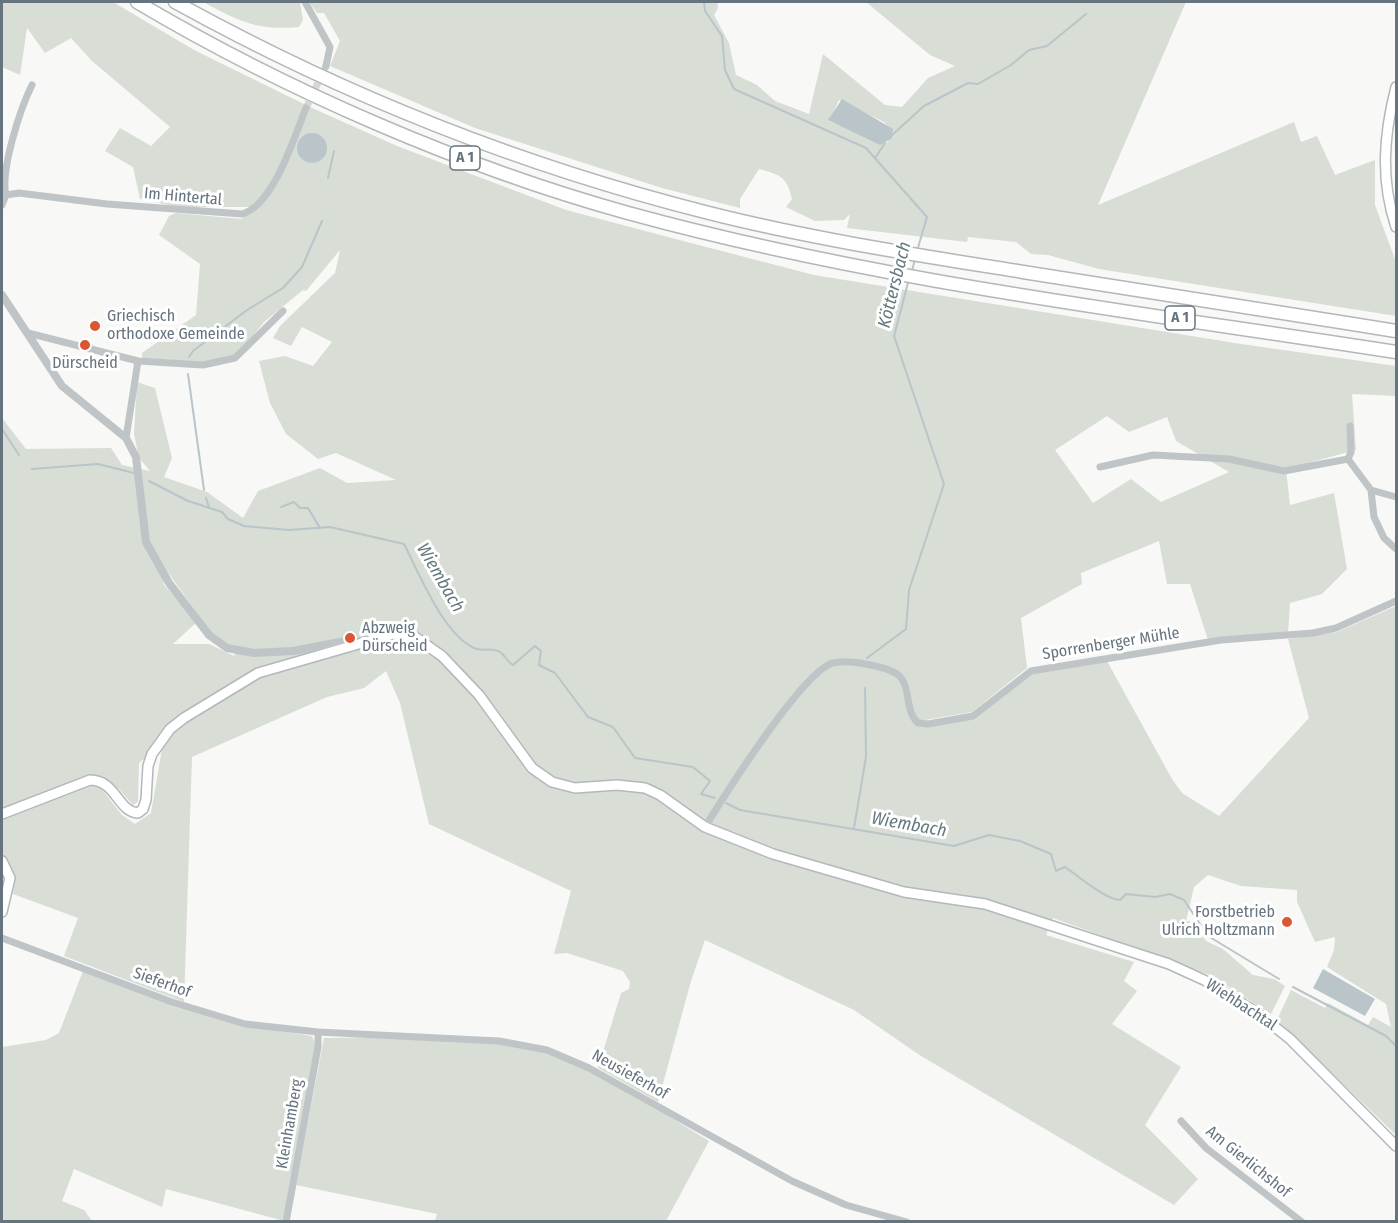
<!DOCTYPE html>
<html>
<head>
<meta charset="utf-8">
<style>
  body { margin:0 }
  #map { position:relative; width:1398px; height:1223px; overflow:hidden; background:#f8f8f6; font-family:"Fira Sans Condensed",sans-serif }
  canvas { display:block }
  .frame { position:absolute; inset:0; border:3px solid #65747f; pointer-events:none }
</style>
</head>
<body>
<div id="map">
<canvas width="1398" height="1223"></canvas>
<div class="frame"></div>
</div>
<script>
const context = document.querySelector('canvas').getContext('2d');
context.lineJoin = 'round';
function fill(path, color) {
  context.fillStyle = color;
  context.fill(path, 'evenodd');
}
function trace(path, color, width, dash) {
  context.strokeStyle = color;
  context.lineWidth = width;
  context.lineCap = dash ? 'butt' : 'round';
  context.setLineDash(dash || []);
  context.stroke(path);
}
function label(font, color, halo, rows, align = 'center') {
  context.font = font + ' "Fira Sans Condensed",sans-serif';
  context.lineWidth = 6;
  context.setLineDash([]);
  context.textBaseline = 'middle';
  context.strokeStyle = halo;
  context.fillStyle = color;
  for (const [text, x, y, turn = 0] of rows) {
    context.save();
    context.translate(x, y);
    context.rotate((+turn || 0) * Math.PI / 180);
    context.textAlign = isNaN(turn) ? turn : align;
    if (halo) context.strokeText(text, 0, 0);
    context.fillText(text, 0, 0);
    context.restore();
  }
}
fill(new Path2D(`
  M2 2H113L194 50 310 107 397 146 566 210 687 242 814 275 1241 344 1396 366V396L1352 394 1356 450 1286 469 1290 505 1334 493 1347 569 1322 594 1290 603 1288 634 1208 640 1190 584H1167L1159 541 1081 573 1082 584 1021 618 1027 668 972 712 919 721 921 727 975 718 1030 674 1107 661 1172 779 1182 793 1219 816 1309 718 1288 639 1337 632 1396 606V1135L1277 1020 1291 990 1325 1008 1328 1003 1368 1025 1373 1017 1391 1027 1386 1004 1327 967 1334 950 1335 937 1315 942 1297 902V890L1241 886 1208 875 1194 887 1186 921 1194 922 1206 941 1223 949 1253 975 1274 979 1285 986 1271 1014 1210 975 1053 918 1046 935 1134 962 1124 981 1137 991 1112 1024 1181 1067 1145 1125 1198 1179 1174 1205 921 1056 854 1010 705 940 691 981 658 1102 598 1068 621 993 629 989 630 982 623 971 567 953 554 954 571 891 429 824 400 703 386 671 364 688 327 697 192 757 184 1002 64 956 78 918 13 894 15 877 7 858 2 856V418L26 449 111 448 122 465 150 471 139 458 134 434 137 382 155 388 172 458 164 477 207 492 243 518 258 491 320 468 347 483 396 480 336 453 318 459 286 434 270 403 259 361 285 356 313 366 332 342 302 327 291 346 273 338 280 326 335 273 340 250 306 291 303 290 264 322 248 342 234 355 203 362 142 358V353L196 315 200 264 159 235 169 216 176 213 242 219 251 207H178L140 199 133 167 105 151 120 128 151 146 170 127 92 61 71 38 45 53 27 28 20 75 2 67ZM1107 416 1129 432 1167 417 1176 441 1229 472 1161 502 1131 479 1093 503 1055 450ZM159 560 212 634 223 643 236 648 234 656 209 644H173L198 621 164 585ZM163 743 151 813 135 824 122 815 100 787 118 788 133 805 138 802 139 763Z
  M203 2H300L303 20 299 27C257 31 239 21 203 2Z
  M309 2H717L718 8 714 15 729 43 736 75 757 85 775 101 809 114 823 54 885 105 902 107 928 78 955 66 930 55 866 2H1186L1098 205 1294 122 1301 142 1317 136 1335 175 1375 160V205L1396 262V316L1099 269 1048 255 1031 254 1016 242 968 237 967 242 847 228 850 214 844 220 815 221 786 207 792 199C787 177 781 175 759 169L740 199V208L662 188 475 128 330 66 340 41 324 13H317ZM839 100 884 122 894 133 886 143 829 121Z
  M83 971 227 1022 312 1036 316 1046 284 1221 166 1189 162 1207 74 1169 62 1201 84 1210 92 1221 2 1222V1047L46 1040 59 1033Z
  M403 1037C451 1039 503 1036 549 1052 606 1072 657 1110 709 1141L666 1221H435L437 1214 296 1185 324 1038Z`), '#d8ddd5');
fill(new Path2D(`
  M842 99 893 129 892 138 880 145 828 120Z
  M297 148a15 15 0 1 1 30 0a15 15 0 1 1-30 0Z
  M1323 969 1375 999 1365 1016 1313 988Z`), '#b9c5c9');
trace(new Path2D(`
  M704 2 705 11 722 36 725 70 734 89 866 148 927 217 917 251
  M891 136 924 106 968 83 978 84 1011 65 1029 50 1047 46 1086 14
  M875 158 885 143
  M328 178 334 151
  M912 271 915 259
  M189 357 193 351 247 310 283 288 302 267 322 221
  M188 374 204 490
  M2 429 19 455
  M32 469 98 464 134 473
  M149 481 188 501 222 512 228 519 244 526 289 530 330 527 404 544C419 573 443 634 474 648 483 652 491 647 500 652 506 656 507 662 513 665L535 646 541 651 539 665 555 673 588 717 613 727 635 758 693 767 710 781 701 794 715 798
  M206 498 209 507
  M281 507 294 502 300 508H308L320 528
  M867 658 906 629 909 590 944 484 894 336 909 279
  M726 803 740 810 954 846 989 835 1020 841 1051 854 1056 871 1065 867C1078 876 1105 899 1120 900L1126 894 1155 897 1170 894 1184 900 1208 936 1279 979
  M854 828 866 757 865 688
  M1293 987 1386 1036 1396 1046`), '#b9c5c9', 2);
trace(new Path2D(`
  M306 108 326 66`), '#d3d7d8', 7, [7, 3.5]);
const secondary = new Path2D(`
  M1396 87C1384 134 1380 179 1396 227
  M2 814 90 780C116 780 118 812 138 813L143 809 146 800 148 766 152 754 170 729 184 718 258 673 393 634 415 637 442 656 479 695 532 768 552 782 575 788 617 785 645 788 660 795 705 827 773 854 904 892 985 904 1169 964 1204 980 1256 1012 1290 1039 1396 1146
  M2 861 10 878 2 912`);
const motorway = new Path2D(`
  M137 2C285 90 462 167 628 213 879 282 1140 312 1396 352
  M175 2C343 95 522 166 709 213 812 239 918 255 1023 272 1148 292 1272 311 1396 331`);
trace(secondary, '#b2b8bc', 12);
trace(motorway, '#b3b7ba', 15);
trace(new Path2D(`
  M305 2 330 47 326 66
  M6 195 19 193 107 204 242 214C274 205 294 137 306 108
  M6 195C0 171 20 109 32 85
  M2 205 6 195
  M28 333 138 361 126 438
  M138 361 203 365 235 358 283 311
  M1348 459 1351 452 1350 426
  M1100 467 1153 455 1229 459 1284 471 1348 459 1371 490 1374 517 1384 538 1396 549
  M1371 490 1396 497
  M705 827C726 793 798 679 830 664 843 658 885 666 897 674 912 685 904 711 918 723L928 724 973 716 1031 671 1221 640 1313 633 1336 628 1396 601
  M2 938 172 1002 245 1024 318 1032 499 1041 547 1050 589 1068 792 1181 846 1205 907 1222
  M1181 1121 1206 1148 1302 1222
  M286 1222 318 1047V1032`), '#bfc4c7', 7);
trace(new Path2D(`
  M2 295 62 386 126 438 136 457 146 542 169 583 209 635 227 648 254 653 293 651 345 641 352 647`), '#bfc4c7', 8);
trace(secondary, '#fff', 9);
trace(motorway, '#fff', 12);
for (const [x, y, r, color] of [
  [95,326,6,"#db5633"],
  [85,345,6,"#db5633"],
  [350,638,6,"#db5633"],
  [1287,922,6,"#db5633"]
]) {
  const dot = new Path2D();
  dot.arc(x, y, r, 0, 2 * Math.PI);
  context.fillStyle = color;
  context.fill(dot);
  trace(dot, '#fff', 2);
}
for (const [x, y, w] of [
  [465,158,30],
  [1180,318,30]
]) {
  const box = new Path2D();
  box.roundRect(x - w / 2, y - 12, w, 24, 4.5);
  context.fillStyle = '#fff';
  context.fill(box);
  trace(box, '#65747f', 1.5);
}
label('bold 15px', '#65747f', null, [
  ["A 1",465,158],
  ["A 1",1180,318]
]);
label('16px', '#65747f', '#fff', [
  ["Im Hintertal",183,197,5],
  ["Sporrenberger Mühle",1111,644,-9],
  ["Sieferhof",162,983,20],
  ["Wiehbachtal",1241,1005,33],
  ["Neusieferhof",630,1075,29],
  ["Kleinhamberg",290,1124,-80],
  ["Am Gierlichshof",1248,1162,39]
]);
label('16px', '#65747f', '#fff', [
  ["Griechisch",107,317],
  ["orthodoxe Gemeinde",107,335],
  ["Dürscheid",85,364,"center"],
  ["Abzweig",362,629],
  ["Dürscheid",362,647],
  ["Forstbetrieb",1275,913,"right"],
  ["Ulrich Holtzmann",1275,931,"right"]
], 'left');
label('italic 18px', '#647a80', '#fff', [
  ["Köttersbach",895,285,-76],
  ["Wiembach",440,578,60],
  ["Wiembach",909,825,10]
]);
</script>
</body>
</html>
